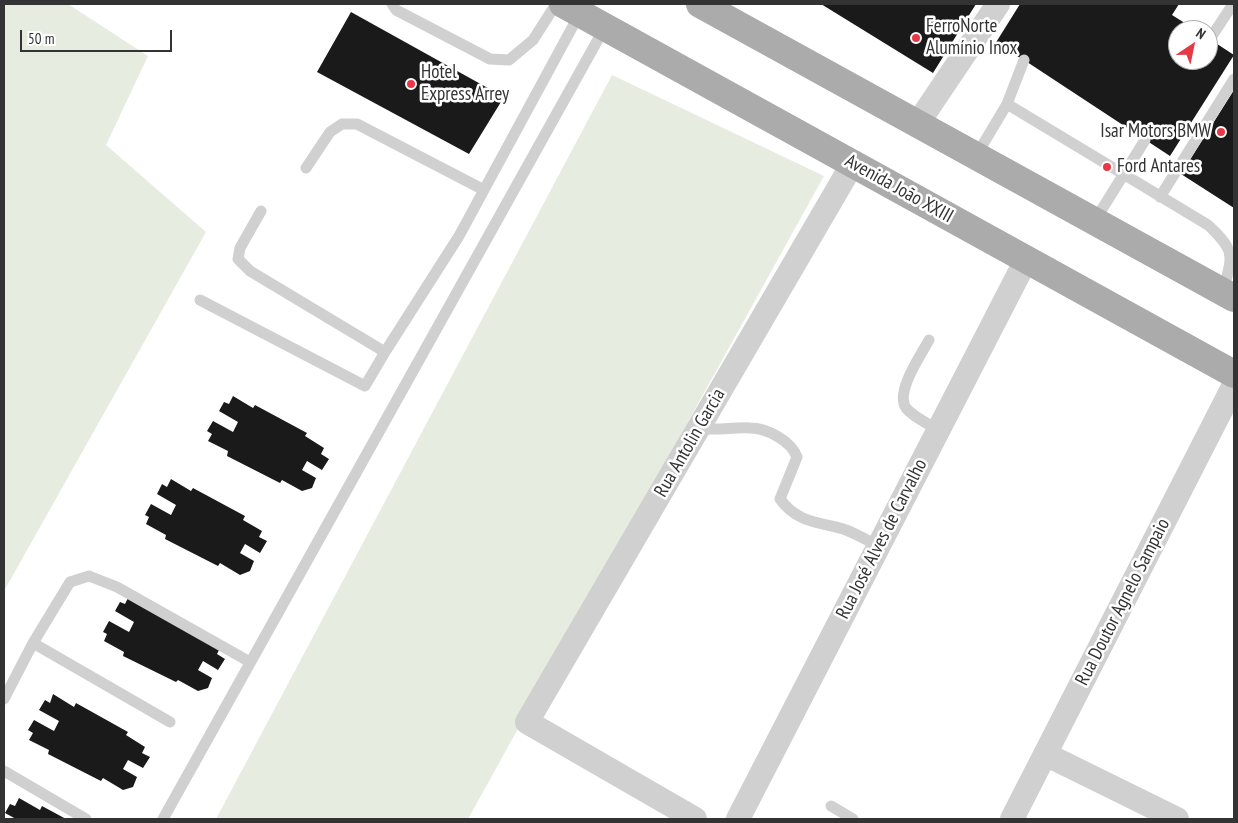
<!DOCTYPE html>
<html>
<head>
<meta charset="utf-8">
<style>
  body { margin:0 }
  #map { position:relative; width:1238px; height:823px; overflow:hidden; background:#fff; font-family:"PT Sans Narrow",sans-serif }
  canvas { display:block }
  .frame { position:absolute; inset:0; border:5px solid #333; pointer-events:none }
  .north { position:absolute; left:1168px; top:20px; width:50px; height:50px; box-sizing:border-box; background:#fff; border:1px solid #adadad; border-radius:50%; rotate:34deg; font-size:14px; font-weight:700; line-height:20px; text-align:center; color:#333 }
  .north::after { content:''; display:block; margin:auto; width:18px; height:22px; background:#e63946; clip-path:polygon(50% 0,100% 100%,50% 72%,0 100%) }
  .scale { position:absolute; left:20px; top:30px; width:152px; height:22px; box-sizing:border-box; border:2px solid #333; border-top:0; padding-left:6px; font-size:15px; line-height:18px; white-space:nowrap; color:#333; -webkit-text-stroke:4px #fff; paint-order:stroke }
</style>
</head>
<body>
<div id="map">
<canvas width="1238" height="823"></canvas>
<div class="frame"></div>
<div class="north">N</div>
<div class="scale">50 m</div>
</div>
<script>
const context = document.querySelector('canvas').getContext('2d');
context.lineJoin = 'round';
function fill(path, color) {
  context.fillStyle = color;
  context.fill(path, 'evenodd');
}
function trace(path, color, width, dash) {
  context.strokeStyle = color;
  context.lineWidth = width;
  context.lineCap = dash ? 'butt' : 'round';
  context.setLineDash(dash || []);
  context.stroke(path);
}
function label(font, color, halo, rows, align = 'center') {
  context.font = font + ' "PT Sans Narrow",sans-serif';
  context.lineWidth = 5;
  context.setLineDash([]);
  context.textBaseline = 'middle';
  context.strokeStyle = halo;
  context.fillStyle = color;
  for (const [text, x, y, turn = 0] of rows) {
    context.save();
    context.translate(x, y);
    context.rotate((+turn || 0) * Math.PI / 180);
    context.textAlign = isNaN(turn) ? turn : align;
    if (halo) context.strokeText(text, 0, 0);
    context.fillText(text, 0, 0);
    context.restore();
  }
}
fill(new Path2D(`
  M4 4H68L148 56 106 145 206 232 4 591Z
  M612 75 824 176 468 819H216Z`), '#e6ecdf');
fill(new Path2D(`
  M821 4H976L933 73Z
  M1020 4H1179L1172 15 1196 30H1178V60H1208V38L1234 55 1170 156 1024 60 995 44Z
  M351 12 504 97 469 154 317 72Z
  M1234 90V208L1181 174Z
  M233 396 253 408 255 405 307 433 305 436 324 448 321 454 329 459 322 470 307 461 302 470 316 478 312 488 302 491 282 480 280 483 227 456 228 451 208 441 212 434 207 431 213 421 233 432 238 422 219 411 224 402 229 404Z
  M171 479 191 491 193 488 245 516 243 520 262 531 259 537 267 541 260 553 245 544 240 553 254 561 250 571 240 575 220 563 218 566 165 539 166 535 146 524 149 517 145 515 151 504 171 515 176 505 157 494 162 484 167 487Z
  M129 596 220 648 217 654 225 659 218 670 203 661 198 670 212 678 208 688 198 691 178 680 176 682 123 656 124 652 104 641 107 634 103 632 109 621 129 632 134 622 115 611 120 602 125 604Z
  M53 694 74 707 76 703 128 732 126 735 145 747 142 753 150 757 143 768 128 760 123 769 137 777 133 787 123 790 103 778 101 781 48 754 49 750 29 740 33 733 28 730 34 720 54 731 59 721 39 710 45 700 50 703Z
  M19 798 40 810 42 806 66 819H16L5 813 10 804 15 806Z`), '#1a1a1a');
trace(new Path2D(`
  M392 4 396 10 490 59 509 60 533 40 556 4
  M1210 39 1233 4
  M1007 104 1208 225C1237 252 1232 256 1223 292
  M976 156 1007 104 1024 60
  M306 168 330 132 342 124H357L484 190
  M1160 197 1234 79
  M261 211 240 248 238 259 250 271 385 352 459 236 580 13
  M1094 222 1145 140
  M200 300 365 386 385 352
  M929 340C921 355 895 392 906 408 913 417 929 424 938 430
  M699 428C716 431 732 427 750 428 767 428 791 441 797 457L780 499C798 524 821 522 846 530 857 534 868 541 879 546
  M33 643 170 722
  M4 699 33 643 70 582 89 576 117 587 250 662
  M4 771 86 819
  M831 806 853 819
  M163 819 605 27`), '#d0d0d0', 11);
trace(new Path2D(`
  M918 123 998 4
  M1045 754 1177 819
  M695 819 527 722 853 163
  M738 819 1026 260
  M1012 819 1234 385`), '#d0d0d0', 24);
trace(new Path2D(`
  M563 4 1234 374
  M700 4 1234 298`), '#ababab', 28);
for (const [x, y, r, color] of [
  [916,38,5,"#e63946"],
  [411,84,5,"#e63946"],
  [1221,132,5,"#e63946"],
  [1107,167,5,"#e63946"]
]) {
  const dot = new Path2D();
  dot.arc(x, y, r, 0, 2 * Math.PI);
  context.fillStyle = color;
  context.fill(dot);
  trace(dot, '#fff', 2);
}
label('19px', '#333', '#fff', [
  ["FerroNorte",926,27],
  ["Alumínio Inox",926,49],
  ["Hotel",421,73],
  ["Express Arrey",421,95],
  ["Isar Motors BMW",1211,132,"right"],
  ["Ford Antares",1117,167]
], 'left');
label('19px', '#333', '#fff', [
  ["Avenida João XXIII",899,189,29],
  ["Rua Antolin Garcia",690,443,-60],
  ["Rua José Alves de Carvalho",882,539,-63],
  ["Rua Doutor Agnelo Sampaio",1123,602,-63]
]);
</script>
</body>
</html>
